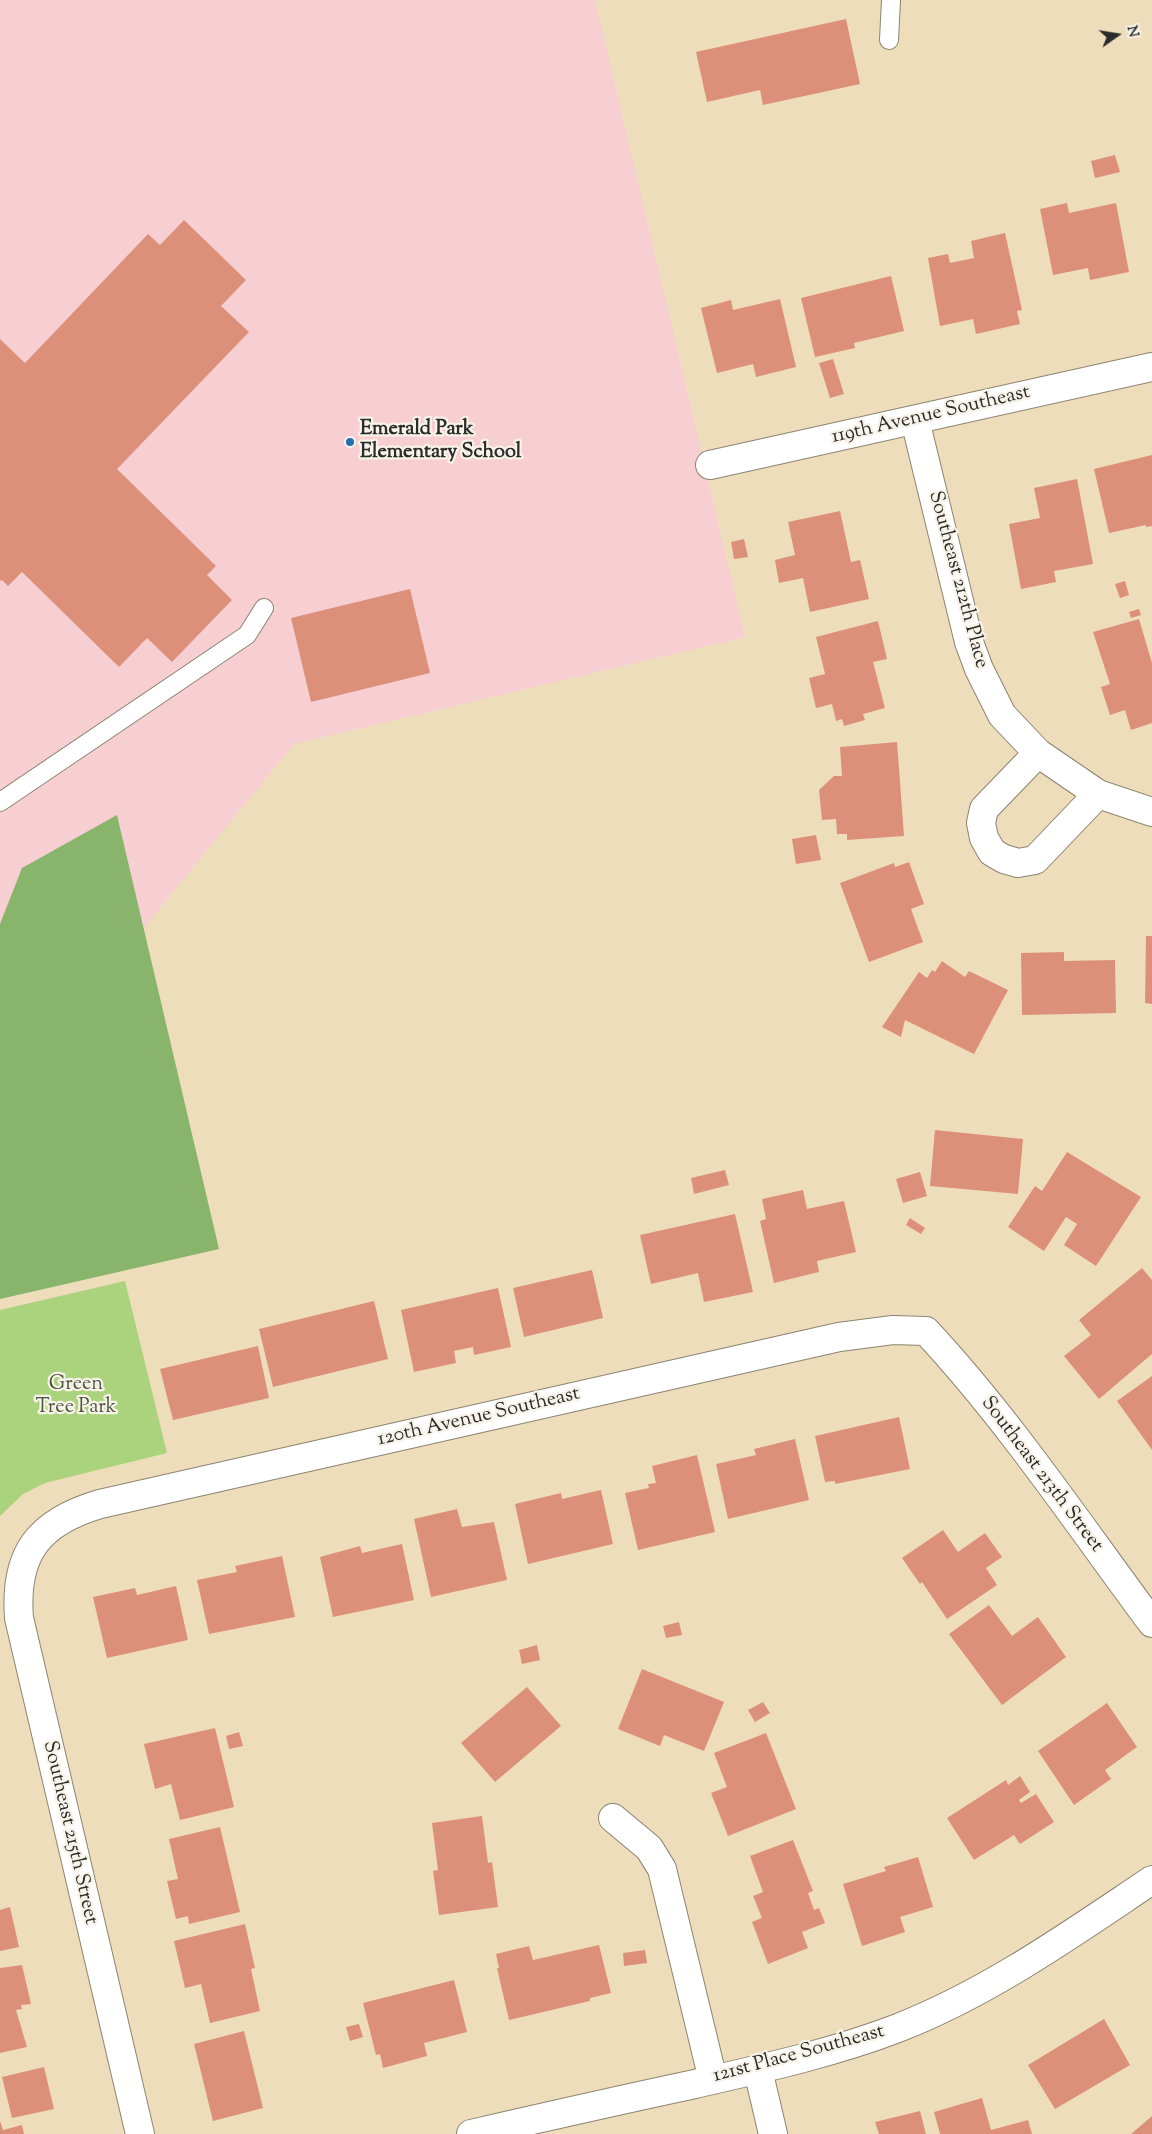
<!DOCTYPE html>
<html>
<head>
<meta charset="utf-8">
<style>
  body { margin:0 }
  #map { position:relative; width:1152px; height:2134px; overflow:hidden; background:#eeddba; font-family:"Sorts Mill Goudy",serif }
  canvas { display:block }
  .north { position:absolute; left:1092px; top:10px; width:50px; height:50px; -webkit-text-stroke:4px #f7f3e8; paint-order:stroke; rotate:77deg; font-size:14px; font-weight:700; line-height:20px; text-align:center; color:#2b2b2b }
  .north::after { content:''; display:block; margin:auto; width:18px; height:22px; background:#2b2b2b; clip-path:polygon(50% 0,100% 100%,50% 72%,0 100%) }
</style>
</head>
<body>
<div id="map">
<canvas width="1152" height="2134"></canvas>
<div class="north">N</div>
</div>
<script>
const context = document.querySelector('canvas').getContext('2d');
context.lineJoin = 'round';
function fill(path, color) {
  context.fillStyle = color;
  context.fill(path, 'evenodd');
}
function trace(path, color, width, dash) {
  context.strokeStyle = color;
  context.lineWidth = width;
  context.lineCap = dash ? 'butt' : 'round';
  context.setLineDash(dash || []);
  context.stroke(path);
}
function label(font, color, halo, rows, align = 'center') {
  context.font = font + ' "Sorts Mill Goudy",serif';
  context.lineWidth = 4.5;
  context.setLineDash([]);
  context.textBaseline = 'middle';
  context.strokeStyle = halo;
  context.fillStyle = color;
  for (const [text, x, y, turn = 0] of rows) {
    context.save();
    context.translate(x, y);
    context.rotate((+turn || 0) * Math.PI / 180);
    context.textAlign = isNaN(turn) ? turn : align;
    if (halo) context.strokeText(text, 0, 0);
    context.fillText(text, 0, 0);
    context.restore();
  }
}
fill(new Path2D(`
  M0 0H595L745 637 294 744 116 962 0 989Z`), '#f7cfd2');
fill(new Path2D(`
  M125 1281 167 1453 45 1483 23 1494 0 1516V1310Z`), '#abd27c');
fill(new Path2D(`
  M117 815 219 1249 0 1299V924L22 868Z`), '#88b46c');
fill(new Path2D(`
  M846 19 860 84 763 105 760 90 707 102 696 52Z
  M1115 155 1120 172 1095 178 1091 161Z
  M1067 203 1069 213 1116 203 1129 272 1090 280 1088 268 1053 275 1040 209Z
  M184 220 246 280 221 306 249 332 117 469 216 566 207 575 232 600 172 662 147 638 119 667 22 572 8 586 2 580 0 581V339L25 363 148 234 160 245Z
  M1005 233 1022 310 1017 311 1020 324 976 334 973 319 940 326 928 258 948 254 950 263 974 258 971 241Z
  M891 276 904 331 854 343 855 348 815 357 801 298Z
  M780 299 796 367 756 377 753 364 717 373 701 308 731 300 733 310Z
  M833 359 844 394 830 398 819 363Z
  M1152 455V526L1146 527V525L1109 533 1094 469Z
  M1077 479 1093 564 1054 571 1056 582 1021 589 1009 524 1040 518 1034 488Z
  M840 511 851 562 860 560 869 599 810 612 803 578 779 583 775 560 795 555 788 522Z
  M744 539 748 557 734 559 731 542Z
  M1125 581 1129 595 1120 598 1115 584Z
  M410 589 430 673 311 702 291 618Z
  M1139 609 1141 615 1131 618 1129 612Z
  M1139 619 1152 663V723L1131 730 1125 710 1110 715 1101 687 1110 684 1093 632Z
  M878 621 887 659 873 662 885 708 863 714 865 720 844 726 842 719 836 721 832 704 816 708 809 678 825 674 816 637Z
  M897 742 904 836 847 840V834H837L836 819 822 820 819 790 834 776H842L840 747Z
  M816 835 821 860 796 864 792 839Z
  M909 862 924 904 911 909 923 942 869 962 840 883 894 863 895 867Z
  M1146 936H1152V1004L1145 1003Z
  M1064 952V961L1115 960 1116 1013 1022 1015 1021 953Z
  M942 961 965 977 969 971 1008 990 974 1054 905 1020 901 1037 882 1027 919 972 927 978 932 970 935 972Z
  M935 1130 1023 1139 1018 1194 930 1186Z
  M1067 1152 1141 1197 1096 1266 1064 1245 1077 1224 1066 1217 1044 1251 1008 1227 1035 1186 1042 1191Z
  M725 1170 729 1185 694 1194 691 1178Z
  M920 1172 927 1196 903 1203 896 1179Z
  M803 1190 807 1209 844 1201 856 1252 817 1261 819 1272 774 1283 760 1221 766 1219 762 1199Z
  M735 1214 753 1292 704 1302 698 1273 651 1284 640 1235Z
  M910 1218 925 1228 921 1234 906 1225Z
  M1142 1268 1152 1280V1354L1099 1399 1064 1356 1091 1335 1079 1320Z
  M592 1270 603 1318 524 1337 513 1288Z
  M498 1288 511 1347 474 1355 473 1347 454 1351 456 1363 414 1372 401 1310Z
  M374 1301 388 1359 273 1387 259 1329Z
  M258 1346 269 1398 173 1420 160 1369Z
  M1152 1376V1450L1117 1401Z
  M899 1417 910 1469 835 1484V1481L825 1482 815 1436Z
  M795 1439 809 1500 728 1519 716 1464 756 1455 754 1449Z
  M697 1455 715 1532 638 1550 625 1493 649 1488 648 1484 656 1483 652 1466Z
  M601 1490 613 1544 528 1564 515 1504 561 1493 562 1499Z
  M457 1509 462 1527 494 1522 507 1580 431 1597 414 1519Z
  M943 1530 958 1552 985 1533 1002 1557 986 1568 997 1585 947 1619 922 1582 920 1584 902 1558Z
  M402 1544 414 1600 333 1617 320 1557 360 1546 362 1553Z
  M282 1556 295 1617 209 1634 197 1580 237 1572 235 1566Z
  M176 1586 188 1640 107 1658 93 1597 135 1588 137 1595Z
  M989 1605 1012 1636 1038 1617 1066 1657 1002 1705 949 1634Z
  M679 1622 682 1635 666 1638 663 1626Z
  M537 1645 540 1660 522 1664 519 1650Z
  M642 1669 724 1702 704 1751 664 1735 660 1746 618 1729Z
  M527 1687 561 1726 495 1782 461 1743Z
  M763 1702 770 1713 755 1722 748 1710Z
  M1107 1703 1137 1747 1105 1770 1111 1779 1074 1805 1038 1751Z
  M215 1728 234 1807 180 1820 171 1784 155 1789 144 1744Z
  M239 1732 243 1746 229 1749 226 1736Z
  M766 1733 796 1809 728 1836 711 1793 727 1787 714 1753Z
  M1020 1776 1030 1792 1019 1800 1021 1803 1036 1794 1054 1822 1020 1844 1014 1835 974 1860 947 1818 1006 1780 1008 1785Z
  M482 1816 488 1863 492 1862 498 1907 439 1915 433 1871 438 1870 432 1823Z
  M220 1827 240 1912 189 1924 188 1916 176 1919 167 1881 178 1879 169 1839Z
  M793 1840 813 1891 808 1893 814 1910 819 1908 825 1923 802 1932 808 1948 768 1964 752 1922 762 1918 753 1896 763 1892 750 1856Z
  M918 1857 933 1907 900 1917 905 1932 862 1946 843 1884 886 1871 884 1867Z
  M10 1907 19 1947 0 1951V1910Z
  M245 1924 255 1968 251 1969 260 2011 210 2023 201 1984 185 1988 174 1941Z
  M599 1945 611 1993 590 1998V2001L509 2020 497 1968H499L496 1954 529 1946 533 1960Z
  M645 1950 647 1963 624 1966 623 1953Z
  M22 1965 31 2004 21 2005 22 2009 16 2010 27 2047 0 2053V1968Z
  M454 1980 467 2032 424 2043 427 2056 383 2068 380 2054 376 2055 363 2003Z
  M1104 2019 1130 2065 1055 2109 1028 2065Z
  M359 2024 363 2037 350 2041 346 2027Z
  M244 2031 263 2108 213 2121 194 2044Z
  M44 2067 54 2109 12 2118 2 2077Z
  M982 2098 991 2130 1028 2120 1032 2134H940L934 2112Z
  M920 2111 926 2134H879L875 2122Z
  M1152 2116V2134H1131Z
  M0 2121 3 2130 22 2125 24 2134H0Z`), '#dd9079');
const service = new Path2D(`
  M889 40 891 0
  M0 802 247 635 264 608`);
const minor = new Path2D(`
  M915 420 969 642 979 669 1002 715 1038 753 1098 794 1152 812
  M710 465 1152 367
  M1038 753 984 809 981 823 984 838 992 852 1004 859 1018 863 1035 860 1098 794
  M613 1818 649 1848 662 1869 713 2080
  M758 2070 773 2134
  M140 2134 19 1618C14 1553 39 1522 100 1504L839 1337 893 1330 926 1331C1009 1420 1079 1525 1152 1623
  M471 2134C545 2117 620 2100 695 2084 764 2068 833 2053 898 2028 990 1992 1071 1934 1152 1880`);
trace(service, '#8c8472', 20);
trace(minor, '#8c8472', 30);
trace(service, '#fff', 18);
trace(minor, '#fff', 28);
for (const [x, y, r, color] of [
  [350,442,5,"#1f6fb2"]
]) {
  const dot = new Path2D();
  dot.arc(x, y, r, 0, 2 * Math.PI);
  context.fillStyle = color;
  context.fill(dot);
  trace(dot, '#f7f3e8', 2);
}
label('20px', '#2b2b2b', '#f7f3e8', [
  ["119th Avenue Southeast",931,416,-13],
  ["Southeast 212th Place",957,580,75],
  ["120th Avenue Southeast",479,1418,-13],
  ["Southeast 213th Street",1041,1475,53],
  ["Southeast 215th Street",69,1833,77],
  ["121st Place Southeast",799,2055,-15]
]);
label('bold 20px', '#2b2b2b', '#f7f3e8', [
  ["Emerald Park",360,431],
  ["Elementary School",360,454]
], 'left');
label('20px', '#4b553f', '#f7f3e8', [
  ["Green",76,1386],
  ["Tree Park",76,1409]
]);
</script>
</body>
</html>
